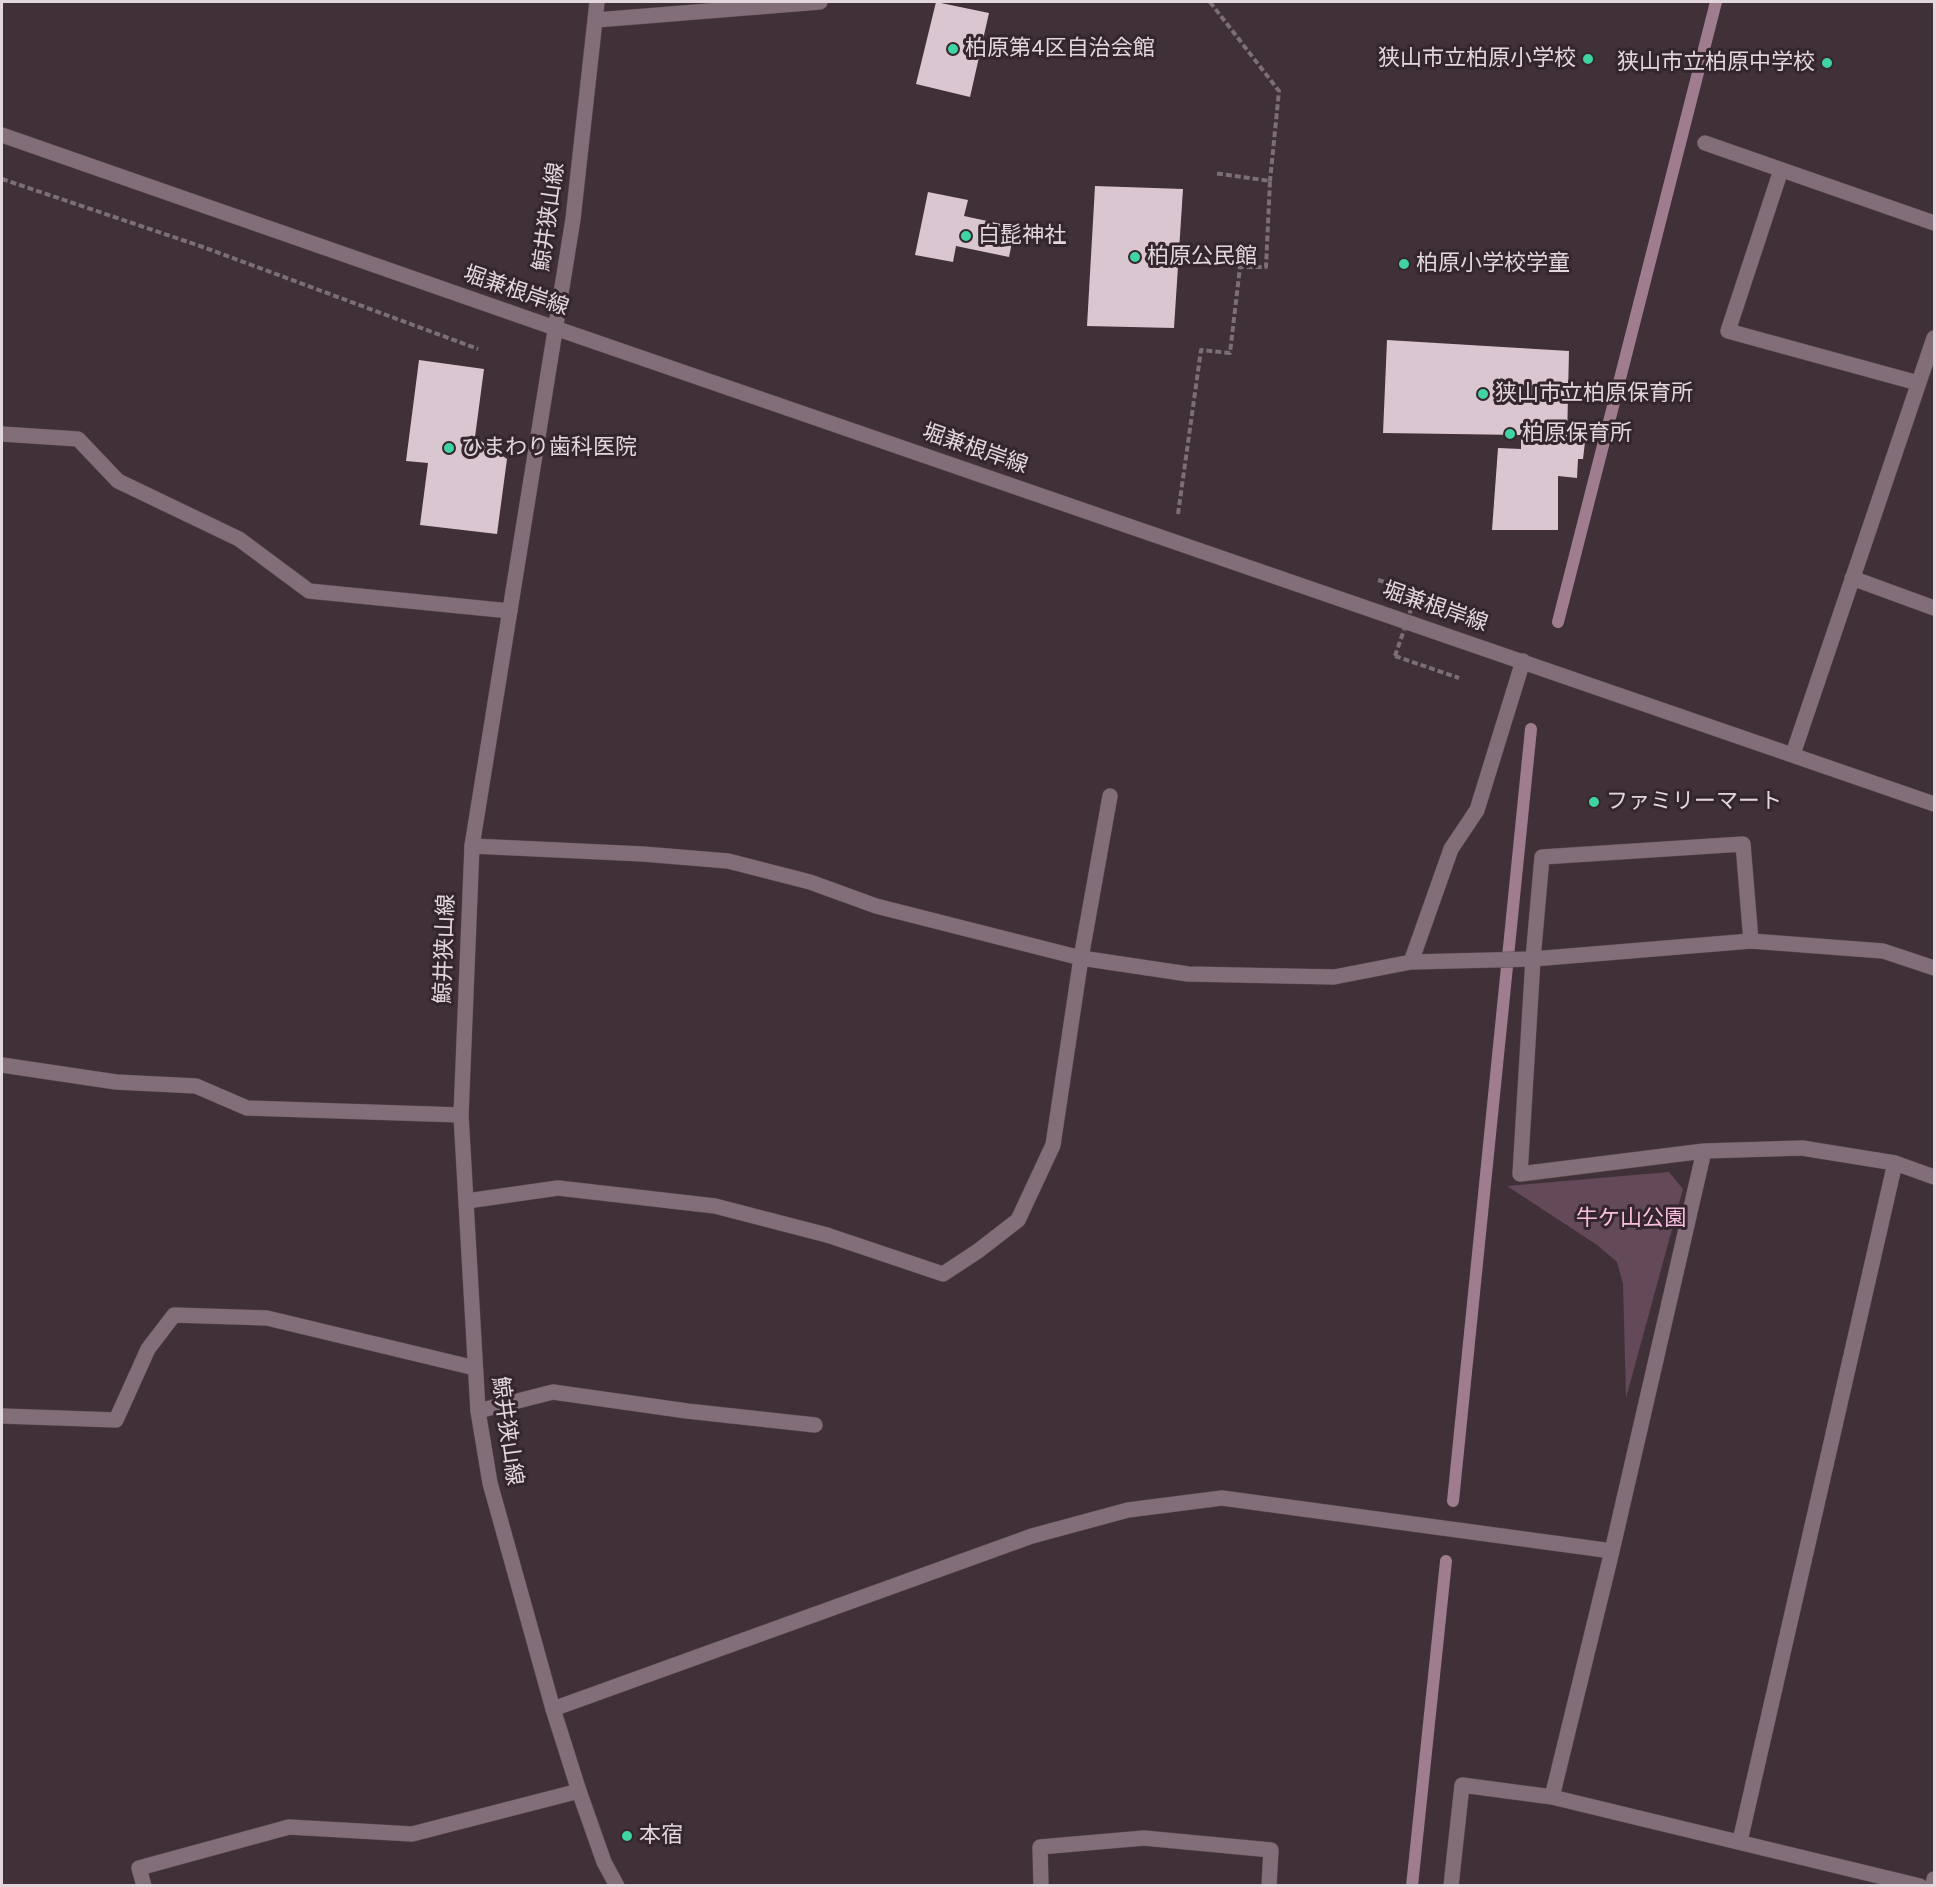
<!DOCTYPE html>
<html>
<head>
<meta charset="utf-8">
<style>
  body { margin:0 }
  #map { position:relative; width:1936px; height:1887px; overflow:hidden; background:#403038; font-family:Figtree,sans-serif }
  canvas { display:block }
  .frame { position:absolute; inset:0; border:3px solid #e2d7dc; pointer-events:none }
</style>
</head>
<body>
<div id="map">
<canvas width="1936" height="1887"></canvas>
<div class="frame"></div>
</div>
<script>
const context = document.querySelector('canvas').getContext('2d');
context.lineJoin = 'round';
function fill(path, color) {
  context.fillStyle = color;
  context.fill(path, 'evenodd');
}
function trace(path, color, width, dash) {
  context.strokeStyle = color;
  context.lineWidth = width;
  context.lineCap = dash ? 'butt' : 'round';
  context.setLineDash(dash || []);
  context.stroke(path);
}
function label(font, color, halo, rows, align = 'center') {
  context.font = font + ' Figtree,"Noto Sans JP",sans-serif';
  context.lineWidth = 6;
  context.setLineDash([]);
  context.textBaseline = 'middle';
  context.strokeStyle = halo;
  context.fillStyle = color;
  for (const [text, x, y, turn = 0] of rows) {
    context.save();
    context.translate(x, y);
    context.rotate((+turn || 0) * Math.PI / 180);
    context.textAlign = isNaN(turn) ? turn : align;
    if (halo) context.strokeText(text, 0, 0);
    context.fillText(text, 0, 0);
    context.restore();
  }
}
fill(new Path2D(`
  M1669 1172 1683 1189 1626 1398 1623 1284 1617 1262 1597 1245 1507 1186Z`), '#644958');
trace(new Path2D(`
  M1558 622 1716 2
  M1453 1501 1531 729
  M1412 1886 1446 1561`), '#9f7d8f', 12);
fill(new Path2D(`
  M936 2 989 13 970 97 916 84Z
  M1095 186 1183 189 1174 328 1087 326Z
  M928 192 968 200 964 216 1015 227 1009 257 956 246 953 262 915 255Z
  M1387 340 1569 351 1567 440 1585 442 1583 459H1578L1577 478 1558 476V530H1492L1498 448 1521 449V435L1383 433Z
  M419 360 484 369 475 437 507 459 497 534 420 525 428 463 406 461Z`), '#dac6d0');
const service = new Path2D(`
  M2 434 78 439 118 481 239 539 309 591 510 611
  M2 1065 116 1082 196 1086 247 1108 461 1115
  M827 1235 943 1274 978 1251 1018 1220 1053 1145 1081 958 1110 796
  M478 1411 553 1392 687 1411 815 1425`);
const minor = new Path2D(`
  M596 20 820 2
  M1705 143 1934 223
  M1781 170 1728 331 1918 383
  M1852 578 1934 608
  M1793 754 1934 338
  M472 846 643 854 728 861 810 882 876 906 1081 958 1188 974 1334 977 1411 962 1533 959 1751 941 1883 951 1934 968
  M1751 941 1743 844 1542 857 1533 959 1520 1174 1704 1151 1802 1148 1895 1163 1934 1177
  M1411 962 1451 849 1477 810 1523 661
  M467 1201 558 1188 715 1206 827 1235
  M2 1416 116 1420 148 1349 174 1315 267 1318 475 1368
  M553 1709 1032 1536 1128 1510 1222 1498 1612 1551
  M1552 1797 1612 1551 1704 1151
  M1740 1841 1895 1163
  M144 1886 139 1868 289 1827 412 1834 579 1791
  M1041 1886 1040 1847 1144 1838 1271 1850 1269 1886
  M1451 1886 1462 1785 1552 1797 1920 1886
  M1933 1886 1934 1879`);
const secondary = new Path2D(`
  M597 2 573 219 472 846 461 1115 478 1411 490 1483 553 1709 579 1791 604 1862 617 1886
  M2 135 555 328 1934 804`);
trace(service, '#5b4d54', 16);
trace(minor, '#5b4d54', 16);
trace(secondary, '#5b4d54', 16);
trace(new Path2D(`
  M1210 2 1279 91 1270 181
  M2 179 203 247 478 349
  M1178 514 1201 350 1230 353 1240 267H1266L1270 181 1214 173
  M1378 580 1417 592
  M1395 656 1459 678`), '#7c6e75', 4, [6, 3]);
trace(service, '#816e78', 15);
trace(minor, '#816e78', 15);
trace(secondary, '#816e78', 15);
trace(new Path2D(`
  M1395 656 1417 592`), '#7c6e75', 4, [6, 3]);
for (const [x, y, r, color] of [
  [953,49,6,"#40d4a2"],
  [1588,59,6,"#40d4a2"],
  [1827,63,6,"#40d4a2"],
  [966,236,6,"#40d4a2"],
  [1135,257,6,"#40d4a2"],
  [1404,264,6,"#40d4a2"],
  [1483,394,6,"#40d4a2"],
  [1510,434,6,"#40d4a2"],
  [449,448,6,"#40d4a2"],
  [1594,802,6,"#40d4a2"],
  [627,1836,6,"#40d4a2"]
]) {
  const dot = new Path2D();
  dot.arc(x, y, r, 0, 2 * Math.PI);
  context.fillStyle = color;
  context.fill(dot);
  trace(dot, '#35262e', 2);
}
label('22px', '#e2d7dc', '#35262e', [
  ["柏原第4区自治会館",965,49],
  ["狭山市立柏原小学校",1576,59,"right"],
  ["狭山市立柏原中学校",1815,63,"right"],
  ["白髭神社",978,236],
  ["柏原公民館",1147,257],
  ["柏原小学校学童",1416,264],
  ["狭山市立柏原保育所",1495,394],
  ["柏原保育所",1522,434],
  ["ひまわり歯科医院",461,448],
  ["ファミリーマート",1606,802],
  ["本宿",639,1836]
], 'left');
label('22px', '#e2d7dc', '#35262e', [
  ["鯨井狭山線",549,217,-82],
  ["堀兼根岸線",516,291,19],
  ["堀兼根岸線",975,449,19],
  ["堀兼根岸線",1435,607,19],
  ["鯨井狭山線",445,949,-88],
  ["鯨井狭山線",507,1431,82]
]);
label('22px', '#fabfde', '#35262e', [
  ["牛ケ山公園",1631,1219]
]);
</script>
</body>
</html>
